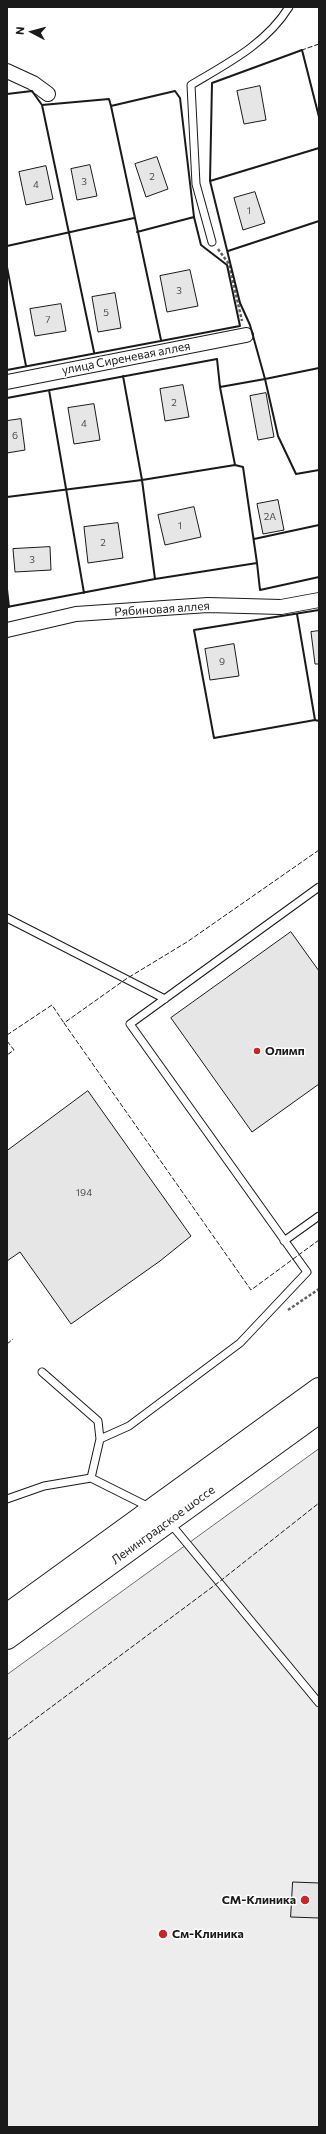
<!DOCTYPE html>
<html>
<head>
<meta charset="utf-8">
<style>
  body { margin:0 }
  #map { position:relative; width:326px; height:2134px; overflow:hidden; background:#fff; font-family:Commissioner,sans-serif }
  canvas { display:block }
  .frame { position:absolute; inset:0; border:8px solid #1a1a1a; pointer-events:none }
  .north { position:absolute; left:12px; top:12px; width:40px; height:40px; -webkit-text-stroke:3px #fff; paint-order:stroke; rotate:276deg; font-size:11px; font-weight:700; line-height:16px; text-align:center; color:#1a1a1a }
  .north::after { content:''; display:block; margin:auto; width:14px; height:18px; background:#1a1a1a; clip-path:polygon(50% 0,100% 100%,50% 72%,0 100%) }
</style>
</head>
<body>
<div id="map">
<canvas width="326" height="2134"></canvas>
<div class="frame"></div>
<div class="north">N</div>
</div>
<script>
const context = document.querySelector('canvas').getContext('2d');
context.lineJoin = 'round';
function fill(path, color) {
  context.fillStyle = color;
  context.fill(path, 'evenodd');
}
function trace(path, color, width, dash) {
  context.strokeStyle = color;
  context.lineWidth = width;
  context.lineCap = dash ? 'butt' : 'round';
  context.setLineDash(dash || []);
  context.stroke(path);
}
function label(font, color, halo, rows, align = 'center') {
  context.font = font + ' Commissioner,sans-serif';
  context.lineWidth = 3;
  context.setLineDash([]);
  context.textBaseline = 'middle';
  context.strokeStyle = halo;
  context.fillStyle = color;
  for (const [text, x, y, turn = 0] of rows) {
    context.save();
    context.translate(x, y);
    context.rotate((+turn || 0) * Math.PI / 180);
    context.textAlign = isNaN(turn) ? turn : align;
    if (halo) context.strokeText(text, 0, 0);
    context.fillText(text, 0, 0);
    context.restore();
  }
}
const green = new Path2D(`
  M319 1449V2127H7V1675Z`);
fill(green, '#ededed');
trace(green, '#6a6a6a', 1);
const building = new Path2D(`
  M260 86 266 120 244 124 237 91Z
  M157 157 168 189 146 197 135 164Z
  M90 165 97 196 77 200 71 169Z
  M46 166 53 199 26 205 19 172Z
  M255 192 265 223 243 230 234 198Z
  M190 270 198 306 167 312 160 276Z
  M115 293 121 328 98 332 92 297Z
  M61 304 66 331 35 336 30 309Z
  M183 385 189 417 165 421 160 389Z
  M266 393 274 437 258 440 250 396Z
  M94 404 100 440 74 444 68 408Z
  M21 419 25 450 7 453V421Z
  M278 500 284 530 263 534 257 504Z
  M194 507 201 537 165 545 158 515Z
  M118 523 123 558 88 563 84 527Z
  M50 547 51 570 15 572 13 549Z
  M319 631V664H315L311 632Z
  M234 644 239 676 210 680 205 649Z
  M291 932 319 971V1084L252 1132 171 1018Z
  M88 1091 191 1236 160 1261 71 1324 20 1252 7 1261V1151Z
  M293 1882 319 1883V1918L291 1917Z`);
fill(building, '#e6e6e6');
trace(building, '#1a1a1a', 1);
const service = new Path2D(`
  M212 242 196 184 191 85C228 63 266 44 289 7
  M7 918 165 999
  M284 1241 319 1216
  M42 1372 98 1421 100 1439 91 1478
  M100 1439 129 1426 240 1343 307 1272 130 1024 319 887
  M7 1499 44 1486 91 1478 149 1507
  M170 1523 319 1703`);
const minor = new Path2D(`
  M7 71 33 83 48 94
  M7 382 246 335
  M7 630 76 614 208 605 281 607 319 600`);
const trunk = new Path2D(`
  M7 1615 319 1389
  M7 1638 319 1412`);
trace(service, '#1a1a1a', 9);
trace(minor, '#1a1a1a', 16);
trace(trunk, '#1a1a1a', 24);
trace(new Path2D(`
  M218 249 229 264 242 321
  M288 1310 319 1289`), '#5f5f5f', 2.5, [3, 2]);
trace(service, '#fff', 7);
trace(minor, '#fff', 14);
trace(trunk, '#fff', 22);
trace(new Path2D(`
  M319 44 302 50 319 117
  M319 850 187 942 126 979 64 1023 251 1290 319 1240
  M7 1035 52 1005 64 1023
  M7 1041 14 1050 7 1055
  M7 1344 13 1339
  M7 1740 219 1582 319 1503`), '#1a1a1a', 1, [5, 2]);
trace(new Path2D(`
  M7 94 32 91 42 105 109 99 111 106 175 91 180 98 194 217 201 245 227 265 240 326 7 370
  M42 105 94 352
  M111 106 161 340
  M210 181 319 148
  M137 232 194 217
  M7 246 134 218
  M228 251 319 221
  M7 267 26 366
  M319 368 265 379 278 436 296 474 319 470
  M123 376 142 480 155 579
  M220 387 235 465
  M49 390 84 593
  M7 398 217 359 220 387 265 379 250 325 240 303 210 181 212 83 302 50 319 117
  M7 497 142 480 235 465 243 467 257 563
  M254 539 319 525
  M7 589 9 607
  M7 607 155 579 257 563 260 590 319 577
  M319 610 194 630 214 738 315 720 319 721
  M297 614 315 720`), '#1a1a1a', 2);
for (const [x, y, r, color] of [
  [257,1051,4,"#c62828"],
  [305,1900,5,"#c62828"],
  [163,1934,5,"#c62828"]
]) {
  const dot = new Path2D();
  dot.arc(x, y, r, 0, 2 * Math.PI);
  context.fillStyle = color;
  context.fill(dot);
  trace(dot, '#fff', 1.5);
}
label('10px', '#4d4d4d', null, [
  ["2",152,177],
  ["3",84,182],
  ["4",36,185],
  ["1",249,211],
  ["3",179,291],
  ["5",106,313],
  ["7",48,320],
  ["2",174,403],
  ["4",84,424],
  ["6",15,436],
  ["2А",270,517],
  ["1",180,526],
  ["2",103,543],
  ["3",32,560],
  ["9",222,662],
  ["194",84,1193]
]);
label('12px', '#1a1a1a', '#fff', [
  ["улица Сиреневая аллея",126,358,-11],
  ["Рябиновая аллея",162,609,-4],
  ["Ленинградское шоссе",163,1525,-36]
]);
label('bold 12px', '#1a1a1a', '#fff', [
  ["Олимп",265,1051],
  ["СМ-Клиника",296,1900,"right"],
  ["См-Клиника",172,1934]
], 'left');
</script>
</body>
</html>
